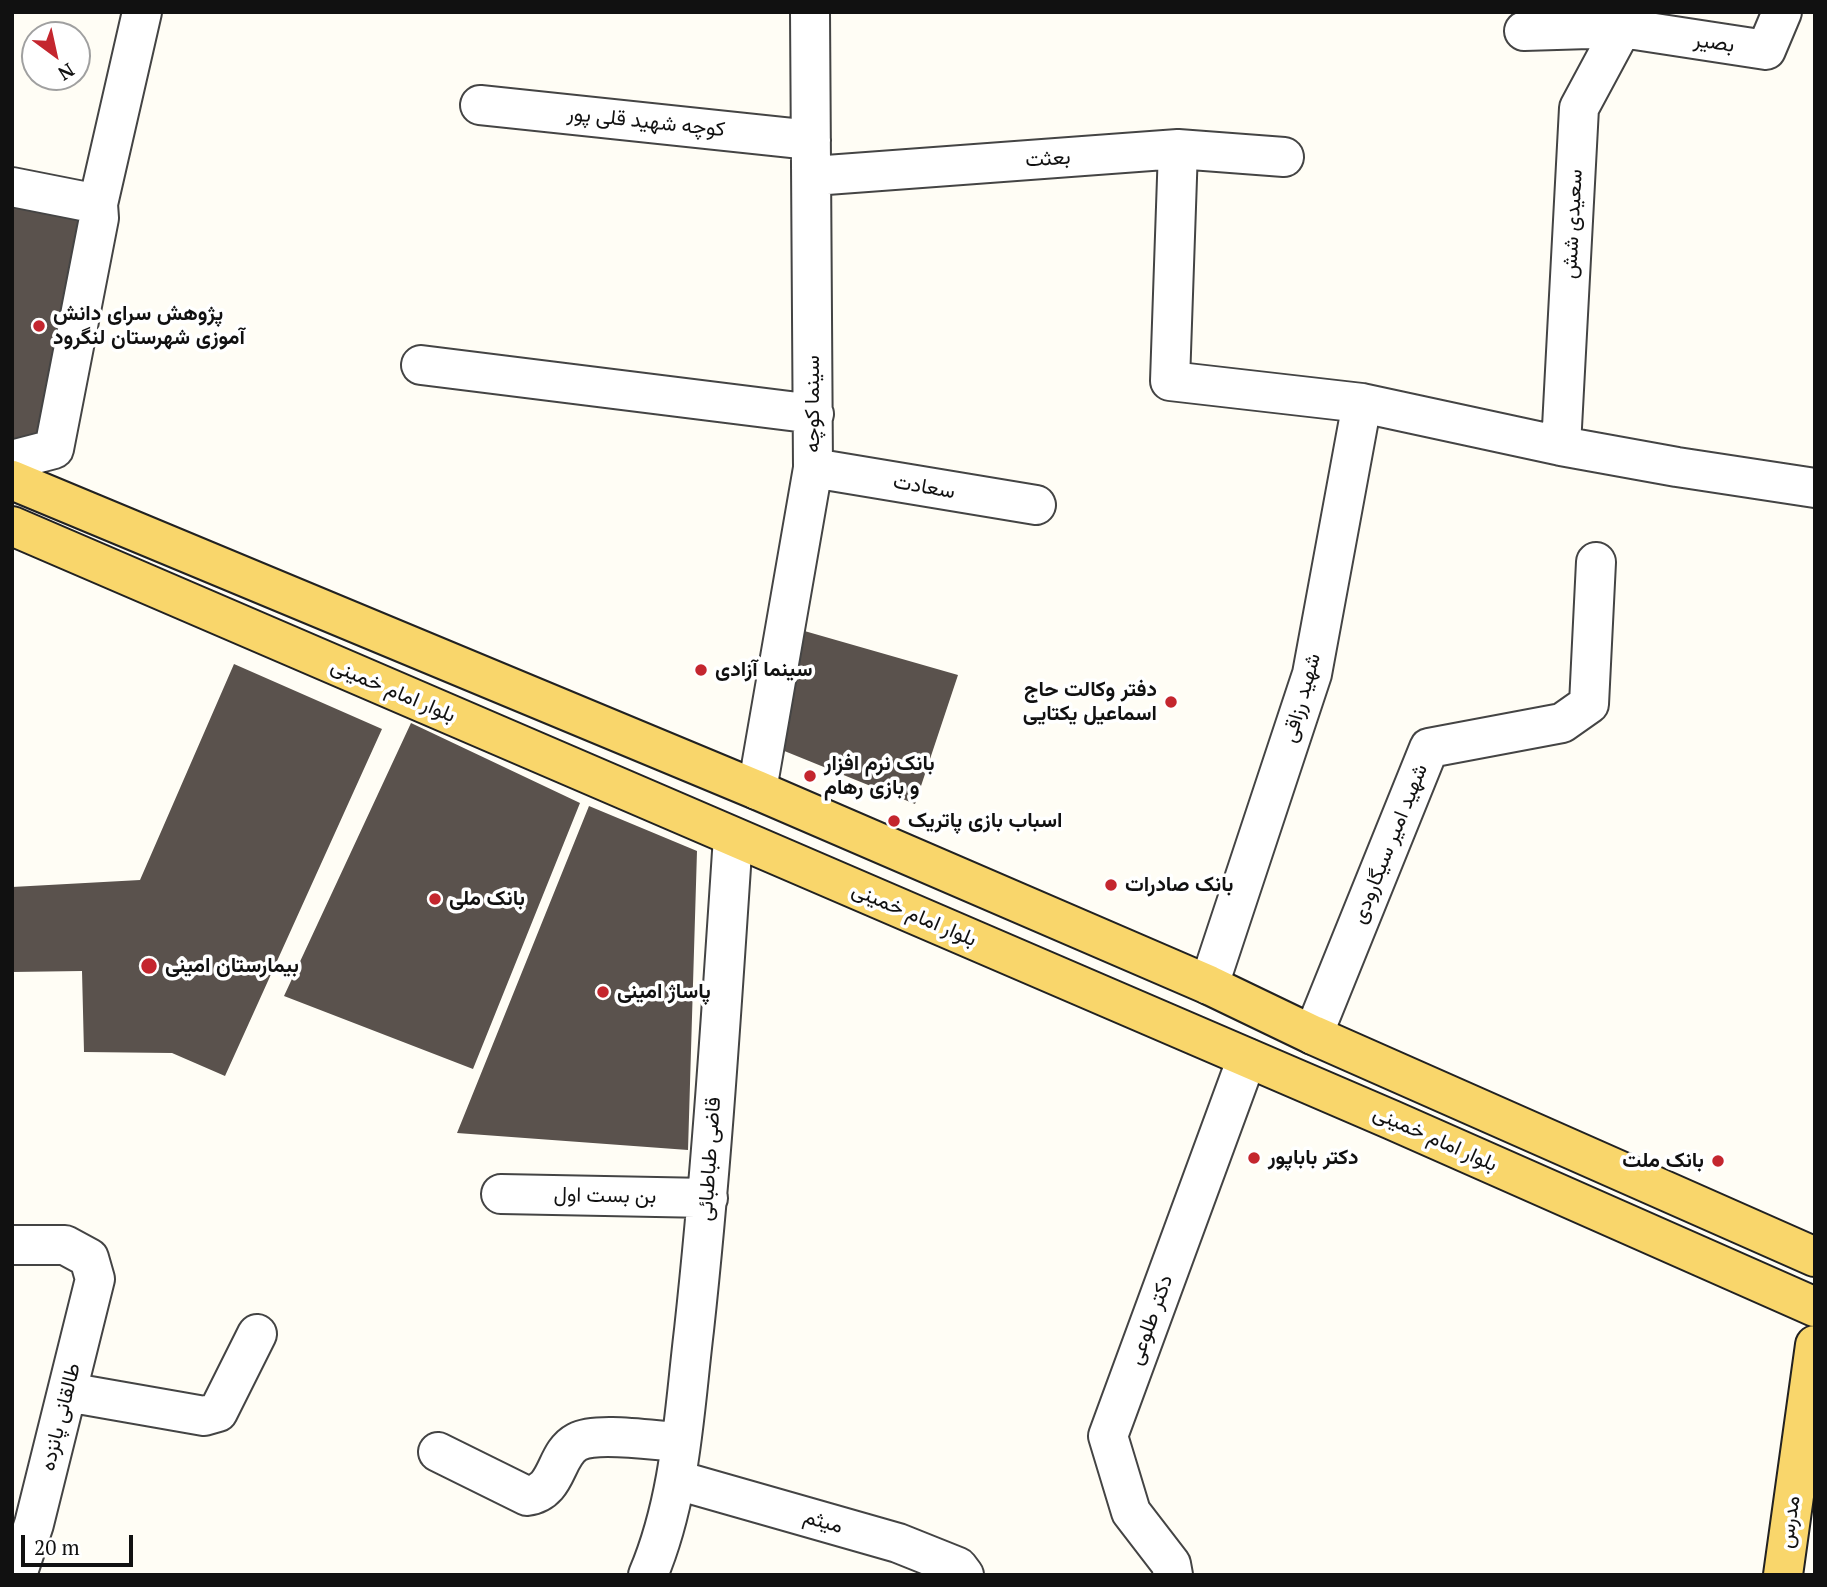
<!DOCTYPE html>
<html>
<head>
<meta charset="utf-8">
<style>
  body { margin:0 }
  #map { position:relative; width:1827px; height:1587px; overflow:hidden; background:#fffdf5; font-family:"PT Serif",serif }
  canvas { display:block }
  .frame { position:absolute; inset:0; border:14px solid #111; pointer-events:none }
  .north { position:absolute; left:21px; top:21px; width:70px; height:70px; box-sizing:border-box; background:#fff; border:2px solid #a0a0a0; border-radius:50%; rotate:147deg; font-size:19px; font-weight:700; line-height:28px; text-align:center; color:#111 }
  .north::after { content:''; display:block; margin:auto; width:24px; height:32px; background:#c4262e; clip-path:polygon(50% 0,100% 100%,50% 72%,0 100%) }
  .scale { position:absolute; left:21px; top:1535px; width:112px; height:32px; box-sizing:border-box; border:4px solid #111; border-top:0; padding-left:9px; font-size:21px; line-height:24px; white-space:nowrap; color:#111; -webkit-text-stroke:5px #fff; paint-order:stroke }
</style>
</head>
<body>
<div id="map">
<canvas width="1827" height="1587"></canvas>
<div class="frame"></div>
<div class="north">N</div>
<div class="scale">20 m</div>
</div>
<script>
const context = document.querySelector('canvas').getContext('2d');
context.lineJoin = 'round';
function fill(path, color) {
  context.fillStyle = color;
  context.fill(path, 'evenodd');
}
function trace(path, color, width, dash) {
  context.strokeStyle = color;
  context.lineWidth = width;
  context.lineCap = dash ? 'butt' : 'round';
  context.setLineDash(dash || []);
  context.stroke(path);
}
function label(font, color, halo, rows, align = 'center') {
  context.font = font + ' "PT Serif",Vazirmatn,serif';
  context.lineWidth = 7;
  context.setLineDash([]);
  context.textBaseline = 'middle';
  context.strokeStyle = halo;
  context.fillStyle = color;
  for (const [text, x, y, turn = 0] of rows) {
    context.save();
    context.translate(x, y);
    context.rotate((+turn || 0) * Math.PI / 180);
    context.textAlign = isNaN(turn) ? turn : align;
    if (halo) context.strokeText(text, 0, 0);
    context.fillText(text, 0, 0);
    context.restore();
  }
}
fill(new Path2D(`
  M12 200 88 216 43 436 12 449Z
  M794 628 958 675 915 804 777 748Z
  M234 664 382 729 225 1076 172 1053 84 1052 82 971 12 972V887L140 880Z
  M411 723 580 803 473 1069 284 996Z
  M589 806 697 851 688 1150 457 1133Z`), '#5a524d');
const minor = new Path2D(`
  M1524 31 1622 28 1766 50 1782 12
  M480 105 811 140
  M1178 149 1170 381 1362 403 1561 446 1677 467 1815 488
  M813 176 1178 149 1284 157
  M12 187 98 204
  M421 365 814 414
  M1561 446 1579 108 1622 28 1621 12
  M12 460 54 449 99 218 98 204 142 12
  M813 468 1036 505
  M757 790 813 468 810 12
  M1209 985 1312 674 1362 403
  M1313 1035 1429 748 1562 723 1589 704 1596 562
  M501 1194 708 1198
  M12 1245H65L89 1258 95 1279 34 1524 17 1575
  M67 1392 204 1416 218 1412 257 1334
  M438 1452 527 1496C559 1492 554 1454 577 1442 597 1431 656 1441 681 1442
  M677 1480 898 1543 958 1567 964 1575
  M648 1575C681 1497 684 1413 694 1330 712 1166 722 1001 733 837
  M1173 1575 1171 1564 1131 1512 1108 1436 1247 1058`);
const major = new Path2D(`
  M12 480 757 790 1209 985 1313 1035 1815 1257
  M12 526 1392 1120 1815 1307
  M1783 1575 1815 1345`);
trace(minor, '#444', 42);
trace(major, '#222', 42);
trace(minor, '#fff', 38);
trace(major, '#f9d66b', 38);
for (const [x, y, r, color] of [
  [39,326,7,"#c4262e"],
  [701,670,7,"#c4262e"],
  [1171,702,7,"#c4262e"],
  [810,776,7,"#c4262e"],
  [894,821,7,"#c4262e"],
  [1111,885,7,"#c4262e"],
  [435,899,7,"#c4262e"],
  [149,966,9,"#c4262e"],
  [603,992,7,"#c4262e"],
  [1254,1158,7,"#c4262e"],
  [1718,1161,7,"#c4262e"]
]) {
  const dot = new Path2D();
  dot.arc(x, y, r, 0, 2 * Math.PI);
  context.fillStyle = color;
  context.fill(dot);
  trace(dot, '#fff', 2.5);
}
label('21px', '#111', '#fff', [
  ["بصیر",1714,43,8],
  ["کوچه شهید قلی پور",646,122,6],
  ["بعثت",1048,159,-4],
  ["سعیدی شش",1573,224,-87],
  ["سینما کوچه",813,404,-90],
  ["سعادت",924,487,10],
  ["بلوار امام خمینی",393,691,23],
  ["شهید رزاقی",1302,698,-74],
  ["شهید امیر سیگارودی",1390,844,-68],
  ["بلوار امام خمینی",914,915,23],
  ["بلوار امام خمینی",1435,1139,24],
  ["قاضی طباطبائی",710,1159,-86],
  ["بن بست اول",605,1196,1],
  ["دکتر طلوعی",1151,1320,-70],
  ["طالقانی پانزده",61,1417,-76],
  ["میثم",823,1522,16],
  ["مدرس",1790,1522,-82]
]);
label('bold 21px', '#111', '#fff', [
  ["پژوهش سرای دانش",53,314],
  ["آموزی شهرستان لنگرود",53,338],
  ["سینما آزادی",715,670],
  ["دفتر وکالت حاج",1157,690,"right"],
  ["اسماعیل یکتایی",1157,714,"right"],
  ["بانک نرم افزار",824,764],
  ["و بازی رهام",824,788],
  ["اسباب بازی پاتریک",908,821],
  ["بانک صادرات",1125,885],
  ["بانک ملی",449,899],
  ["بیمارستان امینی",165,966],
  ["پاساژ امینی",617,992],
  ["دکتر باباپور",1268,1158],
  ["بانک ملت",1704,1161,"right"]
], 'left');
</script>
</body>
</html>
